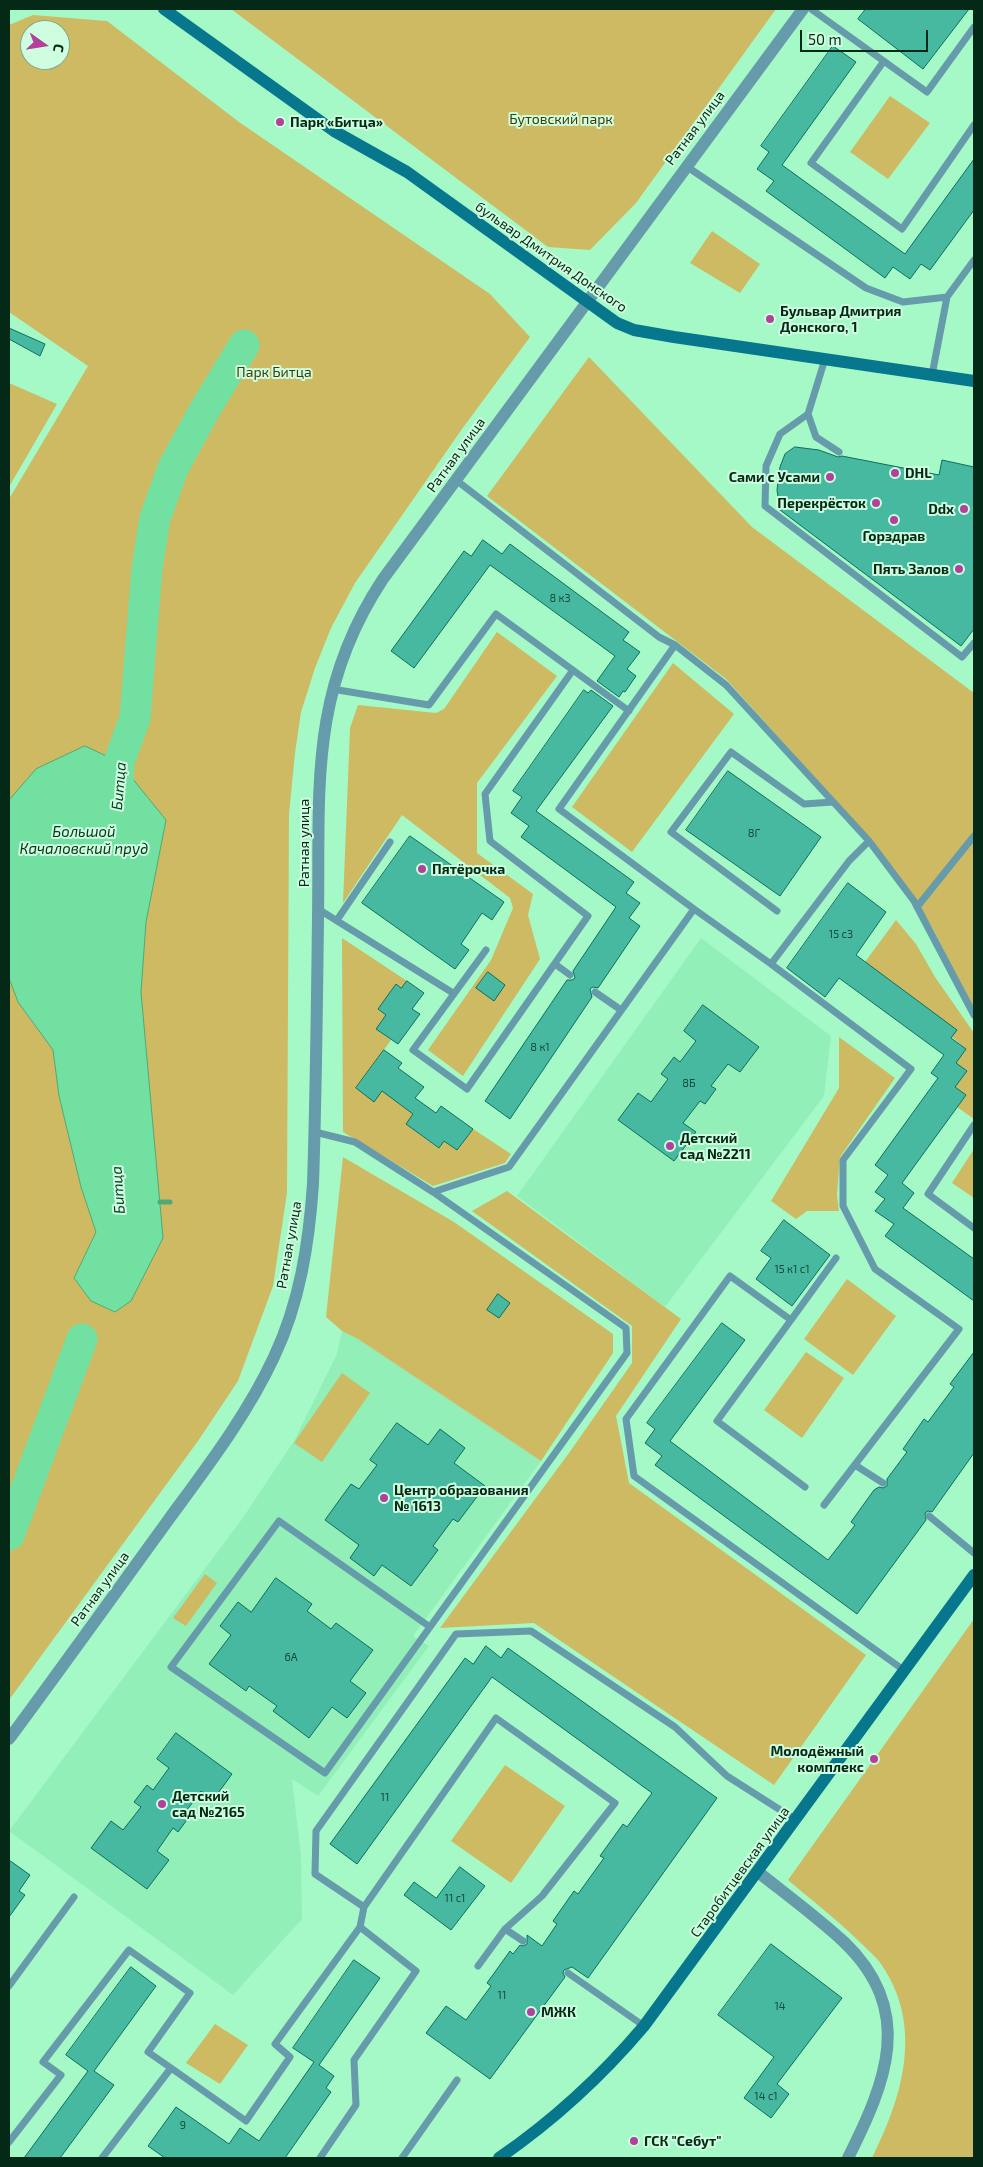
<!DOCTYPE html>
<html>
<head>
<meta charset="utf-8">
<style>
  body { margin:0 }
  #map { position:relative; width:983px; height:2167px; overflow:hidden; background:#a5f9c6; font-family:"Exo 2",sans-serif }
  canvas { display:block }
  .frame { position:absolute; inset:0; border:10px solid #042916; pointer-events:none }
  .north { position:absolute; left:20px; top:20px; width:50px; height:50px; box-sizing:border-box; background:#cefedf; border:1px solid #7da98f; border-radius:50%; rotate:103deg; font-size:14px; font-weight:700; line-height:20px; text-align:center; color:#042916 }
  .north::after { content:''; display:block; margin:auto; width:18px; height:22px; background:#b3419c; clip-path:polygon(50% 0,100% 100%,50% 72%,0 100%) }
  .scale { position:absolute; left:800px; top:30px; width:128px; height:22px; box-sizing:border-box; border:2px solid #042916; border-top:0; padding-left:6px; font-size:15px; line-height:18px; white-space:nowrap; color:#042916; -webkit-text-stroke:4px #cefedf; paint-order:stroke }
</style>
</head>
<body>
<div id="map">
<canvas width="983" height="2167"></canvas>
<div class="frame"></div>
<div class="north">С</div>
<div class="scale">50 m</div>
</div>
<script>
const context = document.querySelector('canvas').getContext('2d');
context.lineJoin = 'round';
function fill(path, color) {
  context.fillStyle = color;
  context.fill(path, 'evenodd');
}
function trace(path, color, width, dash) {
  context.strokeStyle = color;
  context.lineWidth = width;
  context.lineCap = dash ? 'butt' : 'round';
  context.setLineDash(dash || []);
  context.stroke(path);
}
function label(font, color, halo, rows, align = 'center') {
  context.font = font + ' "Exo 2",sans-serif';
  context.lineWidth = 4;
  context.setLineDash([]);
  context.textBaseline = 'middle';
  context.strokeStyle = halo;
  context.fillStyle = color;
  for (const [text, x, y, turn = 0] of rows) {
    context.save();
    context.translate(x, y);
    context.rotate((+turn || 0) * Math.PI / 180);
    context.textAlign = isNaN(turn) ? turn : align;
    if (halo) context.strokeText(text, 0, 0);
    context.fillText(text, 0, 0);
    context.restore();
  }
}
fill(new Path2D(`
  M701 938 831 1036 824 1096 665 1307 517 1196Z
  M342 1331 358 1339 541 1461 413 1636 429 1646 318 1796 292 1779 301 1856 302 1919 233 1995 9 1831 242 1519 294 1441 337 1354Z`), '#93efb8');
fill(new Path2D(`
  M231 9H776L636 203 590 250 548 247Z
  M33 15 107 21 239 122 490 294 530 337 462 429 355 583 331 628 315 668 301 712 295 753 289 814 287 1193 273 1286 238 1381 198 1441 9 1700V499L88 366 9 312V25ZM30 30H60V60H30Z
  M890 96 930 123 888 179 850 152Z
  M712 231 760 264 740 293 690 263Z
  M589 357 752 527 974 693V1010L932 927 875 844 726 679 487 496Z
  M9 383 57 404 9 487Z
  M497 632 557 676 477 783V853L533 894 528 915 540 959 463 1076 428 1050 491 960 513 908 510 898 402 815 343 903 350 728 358 705 436 713 444 709Z
  M673 663 734 714 632 852 572 807Z
  M896 920 916 944 935 977 974 1033V1119L957 1107 966 1095 955 1087 967 1071 956 1063 966 1049 865 962Z
  M342 938 407 981 401 988 396 984 378 1009 386 1015 376 1029 391 1040 356 1088 374 1101 382 1091 395 1100 418 1107 406 1124 438 1148 444 1141 457 1150 473 1129 511 1154 505 1163 433 1186 343 1132Z
  M839 1037 895 1078 840 1157 837 1195 839 1211H807L796 1219 771 1201 839 1088Z
  M974 1149V1198L952 1183Z
  M343 1157 454 1222 613 1334V1353L541 1461 358 1339 342 1331 326 1317Z
  M507 1191 681 1319 616 1416 629 1483 866 1655 774 1785 534 1623 440 1628 569 1453 632 1363V1326L472 1211Z
  M847 1279 896 1316 853 1375 804 1339Z
  M806 1352 844 1378 802 1438 764 1410Z
  M342 1373 370 1393 322 1462 294 1443Z
  M205 1574 217 1583 186 1626 173 1618Z
  M974 1619V2158H872C903 2096 924 2026 881 1964 877 1958 870 1952 865 1947 841 1923 814 1902 788 1880Z
  M505 1765 565 1806 511 1883 451 1841Z
  M215 2024 248 2045 220 2084 186 2063Z`), '#cdba63');
const water = new Path2D(`
  M85 746 119 762 166 820 146 922 141 992 163 1238 131 1301 115 1312 91 1301 74 1278 96 1232 81 1187 59 1096 53 1050 18 1002 9 978V800L36 769Z`);
fill(water, '#72e0a1');
trace(water, '#51a977', 1);
trace(new Path2D(`
  M160 1202H170`), '#51a977', 5);
trace(new Path2D(`
  M117 805 119 762 135 718 147 568 155 518 173 468 204 411 244 345
  M9 1535 82 1339`), '#72e0a1', 31);
const building = new Path2D(`
  M866 9H969L923 69 858 19Z
  M833 46 856 62 782 165 905 254 974 159V210L930 270 921 264 910 279 893 267 885 278 766 191 774 181 757 169 769 152 761 146Z
  M9 328 45 344 40 356 9 339Z
  M795 447 819 450 838 457 842 456 939 475 942 460 974 467V629L961 646 780 510 777 490 780 467 785 454Z
  M483 540 502 554 510 544 629 632 623 640 640 652 627 669 636 676 625 692 623 691 619 697 597 681 615 656 490 565 414 668 391 651 464 551 471 556Z
  M584 690 588 693 591 690 613 706 536 811 634 882 626 893 640 903 629 918 640 926 598 988 593 987 590 989 592 997 510 1119 485 1101 567 980H572L575 978 573 971 616 907 521 837 529 826 511 813 522 797 513 791Z
  M728 771 821 837 780 896 686 830Z
  M410 836 504 902 492 920 482 913 461 944 469 950 455 969 362 903Z
  M848 883 886 912 856 955 957 1030 951 1038 966 1049 956 1063 967 1071 955 1087 966 1095 902 1183 914 1193 903 1208 974 1259V1301L885 1236 894 1224 875 1211 885 1199 875 1192 888 1175 875 1165 938 1078 931 1073 944 1055 839 978 825 997 787 968Z
  M488 972 505 985 494 1001 476 988Z
  M407 981 424 993 412 1009 420 1014 398 1044 376 1029 386 1015 378 1009 396 984 401 988Z
  M703 1005 759 1047 740 1072 728 1064 711 1086 716 1089 705 1104 700 1101 683 1123 696 1132 674 1161 618 1120 638 1093 651 1102 668 1079 661 1074 674 1057 680 1062 696 1041 684 1031Z
  M384 1050 402 1063 398 1068 424 1087 415 1098 436 1113 441 1106 473 1129 457 1150 444 1141 439 1148 406 1124 413 1114 382 1091 374 1102 356 1088Z
  M784 1220 830 1255 792 1306 756 1279 771 1258 761 1251Z
  M498 1294 510 1303 499 1318 487 1310Z
  M722 1323 745 1340 670 1441 828 1560 855 1525 851 1522 874 1490 879 1487 883 1488 887 1486V1479L907 1452 903 1449 924 1419 928 1422 954 1387 950 1384 974 1352V1453L932 1512 928 1511 925 1513 926 1520 857 1614 655 1465 662 1456 645 1443 655 1429 647 1423Z
  M397 1423 428 1445 440 1429 465 1448 454 1463 485 1486 458 1522 453 1519 433 1546 438 1550 411 1586 382 1565 374 1576 350 1558 359 1545 325 1520 351 1484 359 1489 377 1465 370 1460Z
  M276 1578 312 1604 307 1611 331 1629 336 1623 373 1650 350 1681 366 1693 347 1718 332 1707 309 1738 273 1711 277 1706 249 1686 246 1691 209 1664 231 1635 220 1626 238 1602 251 1612Z
  M486 1646 501 1658 508 1648 717 1798 588 1978 572 1967 564 1970 563 1973 565 1977 490 2079 426 2033 446 2006 466 2020 491 1986 487 1983 510 1951 513 1954 520 1945 523 1946 527 1944V1935L542 1946 557 1924 553 1921 574 1891 578 1894 604 1858 600 1856 623 1824 627 1827 652 1793 492 1677 357 1864 330 1844 465 1658 473 1664Z
  M176 1733 232 1774 213 1800 201 1791 184 1814 189 1817 178 1832 173 1828 157 1851 169 1860 147 1889 91 1848 111 1821 123 1830 141 1807 134 1802 147 1785 153 1790 169 1768 157 1759Z
  M9 1860 30 1875 19 1891 25 1895 9 1917Z
  M460 1867 485 1886 451 1930 404 1895 414 1882 436 1898Z
  M771 1944 842 1998 777 2084 789 2094 771 2118 744 2098 774 2057 718 2015Z
  M354 1960 380 1978 319 2065 334 2076 326 2088 331 2092 285 2158H165L148 2146 176 2107 229 2144 240 2128 259 2141 314 2062 293 2048Z
  M131 1967 156 1986 94 2071 114 2085 60 2158H24L88 2071 66 2055Z`);
fill(building, '#48b9a1');
trace(building, '#0c6e5d', 1);
trace(new Path2D(`
  M811 9 927 92 974 27
  M884 61 811 163 902 229 974 125
  M686 166 866 288 903 302 947 297 974 260
  M825 359 808 414 816 437 839 452
  M932 375 947 297
  M808 414 780 434 766 466 765 506 962 657 974 643
  M456 480 659 637 675 645 726 685 869 841 914 901 974 1015
  M675 645 559 809 694 909
  M332 689 429 705 496 614 629 711
  M917 907 974 836
  M318 909 453 993
  M777 911 671 832 731 752 804 804 833 802
  M337 920 390 842
  M486 950 413 1050 467 1089 588 916 490 841 485 794 573 670
  M555 964 570 975
  M771 964 911 1069 843 1160V1206L875 1269 959 1329 824 1505
  M595 992 621 1010
  M974 1125 928 1194 974 1228
  M315 1132 355 1142 433 1192 509 1167 694 909 771 964 849 861 869 841
  M791 1320 836 1258
  M855 1465 883 1483
  M805 1487 717 1421 791 1320 730 1276 626 1419 634 1476 905 1671
  M929 1516 974 1553
  M430 1627 279 1521 171 1667 325 1773 627 1353 626 1328 433 1192
  M360 1927 364 1907
  M505 1929 523 1941
  M478 1966 505 1929 542 1896 615 1803 496 1718 364 1907 315 1874 316 1831 456 1634 531 1631 675 1727 727 1776 796 1820
  M568 1973 644 2026
  M9 1986 74 1897
  M9 2142 61 2075 43 2062 129 1950 190 1993 148 2052 171 2068
  M102 2158 171 2068 246 2121 290 2057 275 2044 360 1927 416 1971 354 2060 356 2105 320 2158
  M402 2158 457 2080`), '#659baa', 7);
trace(new Path2D(`
  M9 1739C63 1666 116 1592 169 1519 207 1467 247 1415 274 1357 300 1302 309 1243 313 1184 316 1095 317 1007 318 918 320 791 308 692 383 579L803 9
  M758 1872C787 1895 817 1917 844 1942 916 2011 886 2082 848 2158`), '#659baa', 12);
trace(new Path2D(`
  M164 9 334 131 407 172 617 323 634 330 674 337 974 381
  M499 2158C554 2120 601 2077 644 2026L974 1575`), '#06778d', 12);
for (const [x, y, r, color] of [
  [280,122,5,"#b3419c"],
  [770,319,5,"#b3419c"],
  [895,473,5,"#b3419c"],
  [830,477,5,"#b3419c"],
  [876,503,5,"#b3419c"],
  [964,509,5,"#b3419c"],
  [894,520,5,"#b3419c"],
  [959,569,5,"#b3419c"],
  [422,869,5,"#b3419c"],
  [670,1146,5,"#b3419c"],
  [384,1498,5,"#b3419c"],
  [874,1759,5,"#b3419c"],
  [162,1804,5,"#b3419c"],
  [531,2012,5,"#b3419c"],
  [634,2141,5,"#b3419c"]
]) {
  const dot = new Path2D();
  dot.arc(x, y, r, 0, 2 * Math.PI);
  context.fillStyle = color;
  context.fill(dot);
  trace(dot, '#cefedf', 2);
}
label('11px', '#154d39', null, [
  ["8 к3",560,598],
  ["8Г",754,833],
  ["15 с3",841,934],
  ["8 к1",540,1047],
  ["8Б",689,1083],
  ["15 к1 с1",792,1269],
  ["6А",291,1657],
  ["11",385,1797],
  ["11 с1",455,1898],
  ["11",502,1995],
  ["14",780,2006],
  ["14 с1",766,2096],
  ["9",183,2125]
]);
label('14px', '#433906', '#cefedf', [
  ["Бутовский парк",561,119],
  ["Парк Битца",274,372]
]);
label('bold 14px', '#042916', '#cefedf', [
  ["Парк «Битца»",290,122],
  ["Бульвар Дмитрия",780,311],
  ["Донского, 1",780,327],
  ["DHL",905,473],
  ["Сами с Усами",820,477,"right"],
  ["Перекрёсток",866,503,"right"],
  ["Ddx",954,509,"right"],
  ["Горздрав",894,536,"center"],
  ["Пять Залов",949,569,"right"],
  ["Пятёрочка",432,869],
  ["Детский",680,1138],
  ["сад №2211",680,1154],
  ["Центр образования",394,1490],
  ["№ 1613",394,1506],
  ["Молодёжный",864,1751,"right"],
  ["комплекс",864,1767,"right"],
  ["Детский",172,1796],
  ["сад №2165",172,1812],
  ["МЖК",541,2012],
  ["ГСК \"Себут\"",644,2141]
], 'left');
label('14px', '#042916', '#cefedf', [
  ["Ратная улица",695,128,-53],
  ["бульвар Дмитрия Донского",551,257,35],
  ["Ратная улица",456,455,-54],
  ["Ратная улица",304,843,-90],
  ["Ратная улица",289,1245,-80],
  ["Ратная улица",100,1589,-54],
  ["Старобитцевская улица",740,1872,-54]
]);
label('italic 15px', '#06371f', '#cefedf', [
  ["Битца",119,786,-85],
  ["Большой",84,832],
  ["Качаловский пруд",84,849],
  ["Битца",118,1190,-94]
]);
</script>
</body>
</html>
